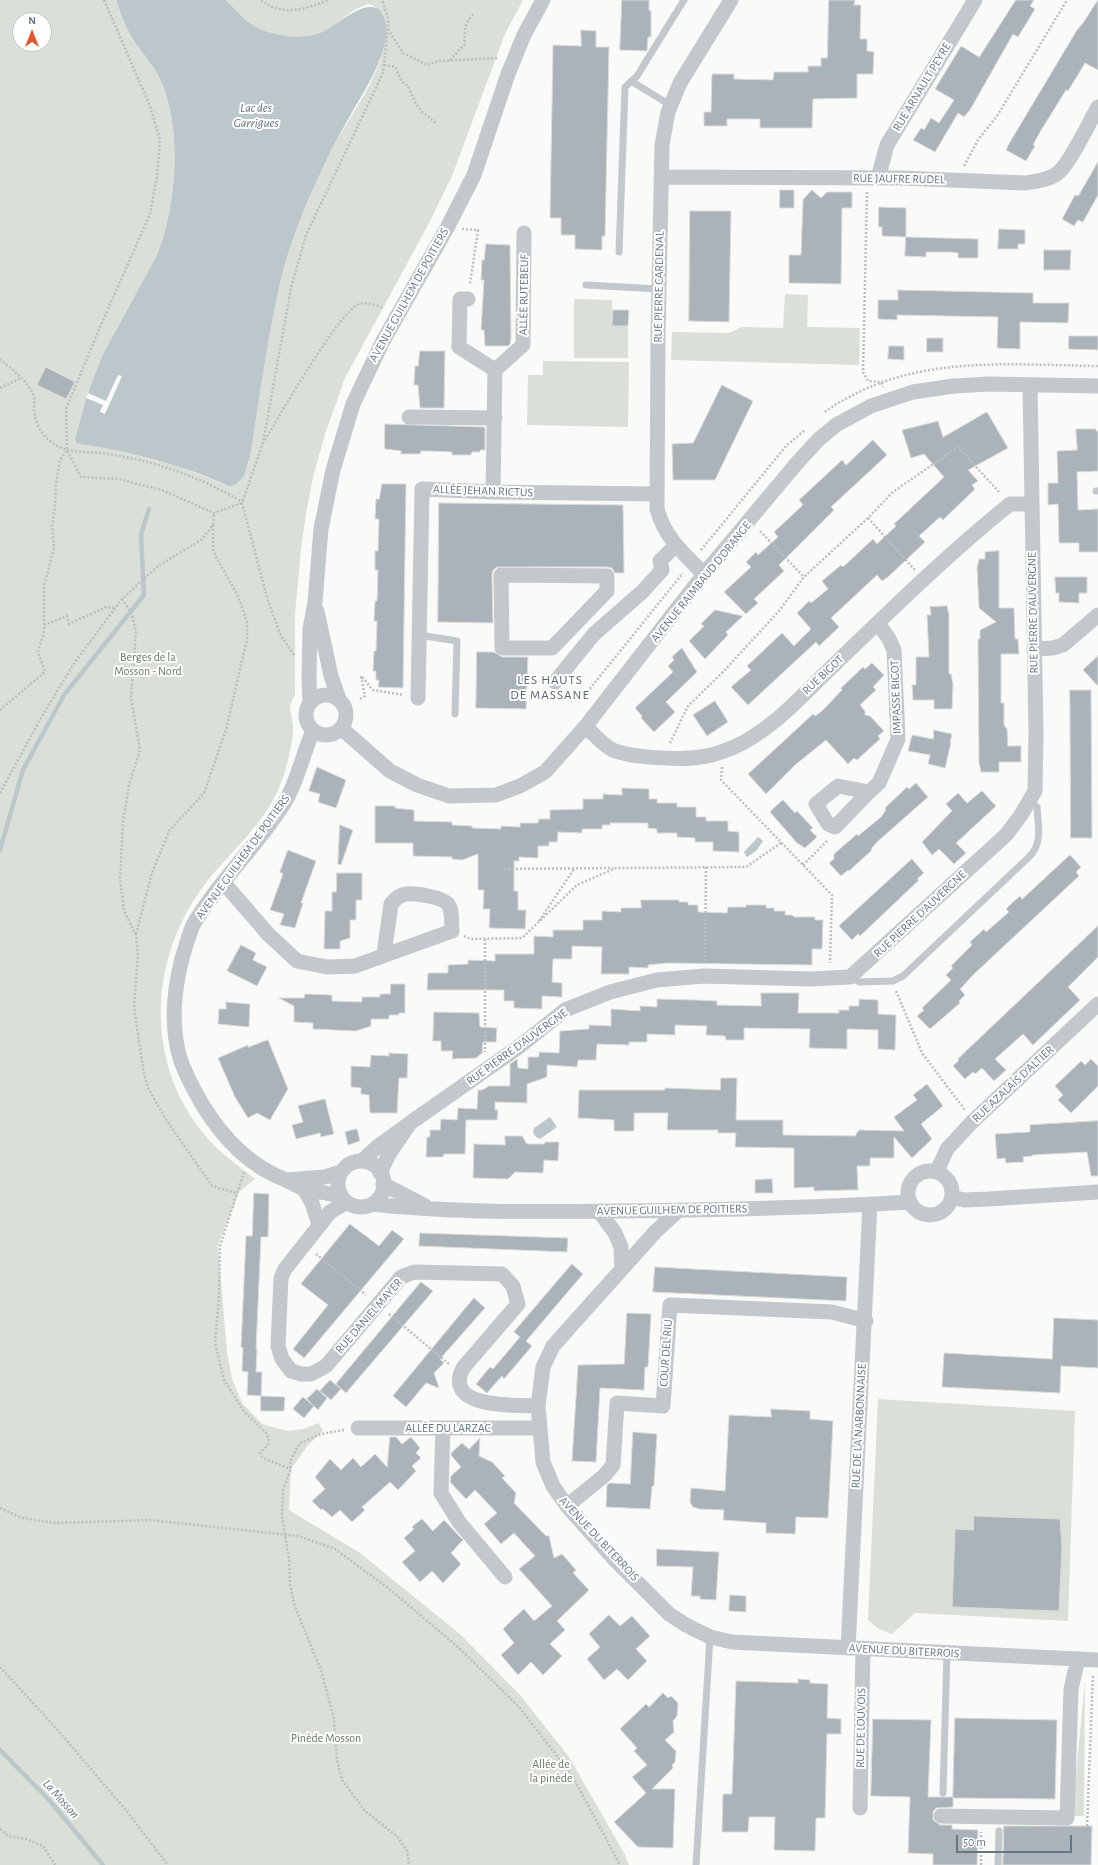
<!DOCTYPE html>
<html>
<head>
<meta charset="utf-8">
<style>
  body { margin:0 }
  #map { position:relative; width:1098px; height:1865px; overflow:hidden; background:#fafaf8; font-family:"Alegreya Sans",sans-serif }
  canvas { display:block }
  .north { position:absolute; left:12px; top:12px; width:40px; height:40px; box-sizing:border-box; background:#fff; border:1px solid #c1c8cd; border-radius:50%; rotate:0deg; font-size:11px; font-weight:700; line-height:16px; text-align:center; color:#657683 }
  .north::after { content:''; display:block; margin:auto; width:14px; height:18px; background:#e4572e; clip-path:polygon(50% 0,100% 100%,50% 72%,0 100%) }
  .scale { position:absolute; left:956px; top:1835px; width:116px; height:18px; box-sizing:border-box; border:2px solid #657683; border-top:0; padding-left:5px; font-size:12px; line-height:14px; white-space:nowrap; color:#657683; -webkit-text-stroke:3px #fff; paint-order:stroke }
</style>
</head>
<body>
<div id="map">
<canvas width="1098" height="1865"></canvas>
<div class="north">N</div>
<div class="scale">50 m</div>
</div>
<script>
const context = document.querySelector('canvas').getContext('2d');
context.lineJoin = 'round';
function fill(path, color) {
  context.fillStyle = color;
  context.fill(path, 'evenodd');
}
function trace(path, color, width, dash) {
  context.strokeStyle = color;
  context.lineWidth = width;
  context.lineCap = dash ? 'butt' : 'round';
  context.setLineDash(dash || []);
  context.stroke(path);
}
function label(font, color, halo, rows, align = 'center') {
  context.font = font + ' "Alegreya Sans",sans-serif';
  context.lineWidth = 4;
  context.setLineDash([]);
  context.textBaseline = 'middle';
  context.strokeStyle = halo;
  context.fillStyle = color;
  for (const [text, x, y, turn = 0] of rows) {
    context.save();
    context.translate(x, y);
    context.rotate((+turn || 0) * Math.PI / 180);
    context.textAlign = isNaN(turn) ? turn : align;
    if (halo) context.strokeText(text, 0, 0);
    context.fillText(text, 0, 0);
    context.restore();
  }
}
fill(new Path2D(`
  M0 0H116C121 15 127 31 136 44 144 55 153 65 159 77 183 124 177 207 157 255L103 354 86 398 75 439 165 461 229 486 247 468 250 457C259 403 266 347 278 293 288 243 309 194 332 149 350 115 393 61 384 23 382 14 379 8 370 4 355 6 345 18 333 26 312 40 279 40 256 27 245 20 236 10 226 0H523L505 34 452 176 429 223 345 378 326 431 314 473 306 513 301 549 295 614V694C286 712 292 710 293 726 294 740 285 775 279 788 261 829 228 853 202 888 149 961 145 1061 203 1133 217 1151 237 1165 255 1179L239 1192 218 1245 227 1353 232 1379 242 1403 262 1424 287 1431 303 1429 319 1423 323 1431 308 1445 291 1469 289 1510 360 1553 461 1635 520 1695 569 1757 624 1853 629 1865H0ZM20 20H44V44H20Z
  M785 294 808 295 807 327 860 328 859 365 671 360 672 332 729 333 742 327 783 328Z
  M574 299 612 300V326H628V358H574Z
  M543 361 629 362 628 427 527 425 528 375H543Z
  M878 1399 1075 1411 1068 1621 915 1613 892 1634 879 1629 868 1620Z
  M1085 1681 1084 1816H1072Z`), '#dadfd7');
fill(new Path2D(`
  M116 0H226C236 10 246 22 258 28 277 37 302 40 322 32 337 26 362 0 378 9 404 33 363 93 350 116 342 130 334 144 327 159 307 200 287 247 278 293 266 347 259 403 250 457L244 476 235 485 229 486C177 463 132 452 76 443L75 439 86 398 103 354 157 255C177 207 183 124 159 77 153 65 144 55 136 44 127 31 121 15 116 0Z
  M758 837 763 841 756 851 747 857 744 852Z
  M550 1117 557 1127 540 1139 536 1137 533 1133 534 1128Z`), '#bbc7cb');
fill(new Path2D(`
  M118 375 122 376 105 414 100 412 103 405 86 398 88 393 106 401Z`), '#fafaf8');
trace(new Path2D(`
  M0 850 23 770 64 695 144 595 141 534 149 509
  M0 1750 50 1801 103 1865`), '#bbc7cb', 4.5);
const building = new Path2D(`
  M622 0H649V10L651 11V37H648L647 51 620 50Z
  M829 0H855L854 5H861L860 39H867V51L874 52 873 74H857V98L813 99 812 128H760V119H727V126H704V112H711L712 74H734V79L773 80 774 72H808V66H821V58H827Z
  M1016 0H1034L1030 6 1035 9 1018 37 1013 34 970 110 964 117 958 113 935 152 913 140 921 128 924 130 931 118 939 123 954 100 935 89 961 46 979 57Z
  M1098 0V70L1085 63 1068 91 1066 90 1040 132 1033 145 1035 146 1026 161 1006 150 1010 142 1077 30 1083 23Z
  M581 30 596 31V47H609L605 236H602V250L575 249V235H561V218H550L553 45 581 46Z
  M1098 162V195L1083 222 1078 220 1074 226 1062 219 1075 195 1078 196Z
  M780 190H794V208H780Z
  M812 190 821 198 827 192H852V208H842L841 284 789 283V255H801L803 200Z
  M879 207 906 208V237L882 236V227H879Z
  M690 211H731L729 322 689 321Z
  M999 229 1025 230V244H1018V249H998Z
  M906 237 978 239V258H958V253L951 252H926V257L905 256Z
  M486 244 510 245 511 338 510 344 509 346H485L484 330H481L484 280H481L482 260H484Z
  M1044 250H1071L1070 270H1044Z
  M898 290 1033 293V303H1069L1068 323 1020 322V349L997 348 998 317 897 315V320L878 319V300H898Z
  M613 310H629L628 326H612Z
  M1069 336H1098V350L1069 349Z
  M927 338H943V352H927Z
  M889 346H904V360L888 359Z
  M420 351H445L444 408H420L418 385H414L415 366H418Z
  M46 367 75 382 66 399 37 385Z
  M722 385 753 401 715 480H673L672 444 693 443Z
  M987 412 1008 448 968 470 978 481 972 485 975 489 943 520 940 517 919 536 925 542 888 577 882 581 877 575 831 618 839 627 819 646 816 642 748 705 731 687 751 670 747 666 782 633 794 646 811 629 797 613 809 601 811 603 828 589 822 581 841 565 843 567 873 539 877 544 896 526 894 524 944 477 924 454 911 458 902 430 938 421 943 437Z
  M385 424 485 427V450H480V452H472L471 455H452V452L429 451H421L420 454H401V451L385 449Z
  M1076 429H1096V431H1098V471L1077 472 1078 510 1098 509V552H1079V543H1059L1058 504 1048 505V483H1058L1057 451 1077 450Z
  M873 440 887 455 831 507 834 510 779 565 784 571 754 599 758 603 746 614 724 592 751 567 746 562 756 552 758 555 778 537 774 532 803 505 799 500 842 460 846 465Z
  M382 484H406L403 688 378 687 379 680H376V671H373L374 651H376L377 621H374L375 601H377L378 570H375V551H378L379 519H375L376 499H379Z
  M439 503 623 505 624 573H615L612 568 607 567H497L493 570 492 575 493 623 438 622Z
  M999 551V608H1014L1015 639H1018L1019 654H1001V703H1004V725L1007 729 1008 746H1021V762H999V772H981L979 763 978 639H980V630L996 622 979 608 977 568 979 559H985V552Z
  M1055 577H1087V593H1079V603L1059 602V593H1056Z
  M947 606 949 615V674H951L953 684 952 709H934V700H913L912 685H916V657H929L927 615H931L930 607Z
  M715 610 743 616 726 632 728 635 705 659 689 641 704 626 701 624Z
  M682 648 697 672 666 702 675 712 654 732 641 718 642 716 635 708 673 672 668 666 674 660 672 657Z
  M477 652H494L502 657H528L526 709 476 708Z
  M1098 656V686L1083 670Z
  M872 663 884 675 873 687 876 690 860 705 865 711V715L870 716 884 731 878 736 880 739 857 760 854 758 848 764 826 740 795 765 766 794 748 774 813 714 815 716 822 711 842 690 841 688 863 667 865 669Z
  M1070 690H1091L1092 838H1071Z
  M715 701 728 722 707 736 693 715Z
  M934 730 952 734 950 743H951L945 768 928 764 930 755 908 751 912 735 933 739Z
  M317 767 346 780 336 808 318 802 320 794 309 791Z
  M916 783 928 797 877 842 871 849 872 850 849 871 848 870 841 876 829 863 834 859V854L857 834 858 836 881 817 886 810 885 808 907 787 909 789Z
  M622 788 649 789V799H657V803H677V807H696V817H706V821H728V831L739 832V852L713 851V842H695V838L677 837V833H657V829L648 828V823H610V825H602V829H582V833L558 832 557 842H549V846H538V858L519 857V861H514V891H518V910H526L525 929 489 928 490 909H483L484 890H478V854L462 860 452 859V857L413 856V843H375V806H395V808L414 810V821L452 822V825L472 826V828L501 829V826L520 827V823H538L539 819H550V810L583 809V799H603V794L622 795Z
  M982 791 996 806 956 843 966 853 954 864 939 849 932 855 922 842 952 811 946 804 958 793 967 803Z
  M783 800 795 813 797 811 813 828 810 830 817 837 805 848 797 843 770 812Z
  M340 825 353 830 341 865 338 864Z
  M288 850 316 861 301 903H303L295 928 280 925 284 914 270 910 283 874 280 872Z
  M1070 855 1081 867 1076 872 1079 876 974 974 960 989 965 995 959 1001 960 1003 930 1029 917 1016 924 1010 922 1008 951 980 946 975 953 968 951 966 972 945 970 942 984 929 986 932 1009 912 1006 909 1013 902 1020 896 1022 899Z
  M912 859 924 873 917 879 919 880 860 936 858 934 852 940 839 926Z
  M337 873H362V900H356V920H350V938L340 941V949H324L325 911H332V892H336Z
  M641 900H679V902H688V905H698V912L727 913 728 907H746V905H766V908H774V911H785V915H792L794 917H815V920H823L822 949H812V965L667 963 648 965V968L629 967V974H601L602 947 572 946V959H553L552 982 562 983V997L542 996V1009L514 1008V1001H504V990H427L428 973H448V965L468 964V960L495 961V954H534V936L553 937V930H583V920H602V911L621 912V908H641Z
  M1098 926V957L1068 987 1080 1000 1033 1045 1023 1034 995 1059 1006 1070 994 1081 982 1068 975 1074 973 1072 965 1079 953 1066 959 1060 958 1059Z
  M241 945 256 953 253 960 267 967 257 986 227 971Z
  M391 984H405V1013H399V1015H389V1019H371V1026L356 1031 313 1029V1023L294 1022V1006L279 998H304L305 994 332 995V1001L362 1002V997H380V994H390Z
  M761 993H799L798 1013H839V1010H849V1006H859V999L878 1000V1014L896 1015 895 1050 878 1049V1030L847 1029V1049L809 1048 810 1029 744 1028V1040H726L725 1036 706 1035 707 1026 675 1025V1035L647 1034V1042H629V1045L597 1044 596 1060H578L577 1067 547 1065V1077L527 1084V1103L495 1102V1110H498L497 1120H466L465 1154H444L443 1157H426L427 1137H430V1130H440L441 1119 457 1120 458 1108 477 1109 478 1090H482L489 1086H510V1064L517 1059 518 1068 528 1069V1057H539V1052L559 1053 560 1031 589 1029V1025L611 1026V1009L640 1011V1006L657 1007V999L695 1000 717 1001V1005L761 1006Z
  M226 1002 250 1004 249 1027 218 1024 219 1009H226Z
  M434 1012 479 1013 480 1027 497 1028 496 1042H483L482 1053 476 1058 452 1059 453 1051H441V1041H433Z
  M268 1040 288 1089 270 1120 257 1113 248 1118 235 1097 218 1058 248 1045V1047Z
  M389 1053 408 1054 407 1078H399L397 1113H370L369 1095 361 1094V1088L351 1087V1066L370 1067 371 1055 389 1056Z
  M1091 1059 1098 1066V1086L1071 1113 1058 1100 1063 1095 1055 1086 1081 1061 1085 1065Z
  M721 1078H737L736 1120H783V1135L855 1136 859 1130 904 1131 894 1117 917 1100 913 1095 927 1084 943 1106 921 1124 932 1139 912 1158 894 1137V1158H870V1166H857L858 1190H848L814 1191V1187L794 1188V1148L735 1147 736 1133H718V1130H667L668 1113H634V1131H614V1120L578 1118 579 1090H665V1088L720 1090Z
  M325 1099 334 1134 321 1137 320 1133 296 1139 292 1125 303 1122 298 1106Z
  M1098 1121V1176H1091L1087 1152 1032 1155V1156L1023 1157 1024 1162 1006 1163 1005 1158 997 1159 995 1134 1030 1132V1125Z
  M357 1129 360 1141 348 1145 345 1132Z
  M505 1136H522L527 1144H544L545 1142H559L558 1161 544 1160 543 1173 515 1172 508 1179 473 1178 474 1144 505 1145Z
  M772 1179 773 1193H755V1180Z
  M254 1193 269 1194 268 1237H261L256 1349H257L256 1372H262L261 1396 247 1395 248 1372 242 1371 243 1348 241 1347 246 1236H252Z
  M350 1224 379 1246 392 1230 404 1239 304 1358 293 1349 328 1305 301 1284Z
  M420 1233 568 1238 567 1252 419 1246Z
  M572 1264 583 1274 526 1341 532 1346 504 1379 502 1376 487 1393 476 1384 490 1367 493 1369 520 1337 514 1332Z
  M655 1267 847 1277 846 1301 653 1292Z
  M421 1282 433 1291 346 1393 336 1384Z
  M474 1298 485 1308 440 1359 444 1363 434 1373 439 1388 426 1383 406 1407 393 1396Z
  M627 1313 651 1314 648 1367H645L644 1390 600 1388 596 1462 572 1461 578 1365 624 1364Z
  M1054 1318 1098 1320V1368L1061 1366 1060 1393 942 1387 944 1353 1052 1359Z
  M330 1380 341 1389 331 1400 320 1391Z
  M317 1389 327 1398 318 1410 307 1399Z
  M261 1396 285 1397 284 1411H261Z
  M303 1397 314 1406 304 1418 293 1409Z
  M771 1409 810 1411V1419L833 1421 828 1518 796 1517 795 1534 766 1533V1523L723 1520 724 1510 699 1509 693 1507 690 1502 691 1488 725 1491 729 1415 771 1417Z
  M633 1432 657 1434 654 1486H652L650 1509 606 1507 607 1485 610 1483 630 1484Z
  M390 1437H396L402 1444 411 1437 420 1448 416 1453 421 1458 412 1466 416 1471 398 1490 390 1482 362 1507 365 1510 352 1522 340 1510 332 1517 323 1509 321 1510 312 1501 325 1489 315 1477 330 1459 341 1470 353 1458 361 1467 375 1454 387 1467Z
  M480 1438 479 1456 492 1462 505 1476 502 1478 516 1493 514 1503 546 1536H549L554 1558 562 1554 576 1570 573 1573 589 1590 557 1621 565 1630 550 1644 562 1656 543 1675 531 1662 518 1675 501 1655 514 1643 503 1629 514 1618 524 1609 534 1621 552 1606 519 1569 535 1556 514 1533 501 1544 484 1524 497 1513 475 1490 466 1499 450 1482 451 1476 461 1467 451 1455V1453L462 1443 469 1449Z
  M974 1516 1060 1519 1062 1547 1059 1611 952 1607 955 1529 973 1530Z
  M422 1519 433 1531 444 1520 463 1540 451 1553 461 1564 443 1583 432 1571 420 1582 402 1562 415 1551 404 1538 414 1529 412 1527Z
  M657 1549 719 1552 716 1600 700 1599V1596H691L693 1567 657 1566Z
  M730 1595 746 1596V1612L729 1611Z
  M609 1615 620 1626 632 1616 650 1636 636 1649 647 1661 628 1680 617 1669 604 1680 587 1659 600 1647 589 1634Z
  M798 1679 810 1680V1683L828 1684 827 1718 841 1719V1734H827L825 1818H816L815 1851 774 1850 775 1817H749L748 1832H722L723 1794H732L736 1681 798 1683Z
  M663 1693 668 1698 671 1696 678 1703 677 1716 673 1721 674 1732 665 1740 676 1751 675 1762 672 1765 673 1768 652 1789H675L673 1848 638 1847 614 1822 646 1793 632 1777 647 1765 634 1751 637 1748 620 1729 646 1704 649 1707Z
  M955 1718 1057 1720 1055 1799 953 1798Z
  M873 1719 931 1720 928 1797H953V1807L936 1808 933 1812V1820L940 1825H952V1829L978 1830 977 1865H933V1854L908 1853 910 1797 871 1796Z
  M1004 1826H1092L1091 1865H1003Z`);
fill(building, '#aab3b9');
trace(building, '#dcdcda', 1);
trace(new Path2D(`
  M104 0 150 106 160 140 157 176 150 214 100 327 66 409 67 450 81 477 118 479 162 490 214 513 242 503
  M261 0C281 17 307 9 328 0
  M388 29 403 53 427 65 439 61 498 58
  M450 60 465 44C464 32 464 22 474 14
  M384 65 395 67 402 82 408 86 416 104 422 112 437 124
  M964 166 978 140 997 116 1067 0
  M867 192 863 372 868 381 881 382 883 387
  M462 229 478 230 470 284
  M0 359C11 369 27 380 33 394 35 399 34 405 34 410 36 426 42 437 57 446 73 454 91 451 108 454 155 461 201 477 242 502
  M0 388 21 378
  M825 412C835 404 847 398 859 392 933 356 1018 365 1098 366
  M265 440C280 415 338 313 359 304 366 302 377 305 383 308
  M868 518 915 570
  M760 531 804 577
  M701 550 786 446 805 430
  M122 599 131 612 136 631 131 698 140 750 129 785 123 821 120 879 124 911 136 935 138 953 134 1008 144 1074 148 1088 167 1121 212 1186 236 1193
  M44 625 67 616 69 624 106 607 115 608
  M294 655 281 636 268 601 242 503 263 443 291 288 306 235 383 73 388 29V18L382 0
  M360 699 365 696 361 676 373 690 404 695
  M586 700 588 691 683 573
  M0 710 45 672 38 652 44 632V586L54 548 52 526 55 506 56 484 60 460 67 450
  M670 743 688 706 723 672 779 611 804 577 868 518 893 492 958 447 1000 493
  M722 767 721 780 832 895 830 963
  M0 793 42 716 75 662 122 599 158 566 201 540 213 525 214 513
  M803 865 828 840
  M504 869 613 868
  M539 921 574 869
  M136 934 152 873 169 831 204 793 226 730 247 639V622L238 596 216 557 213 548V525
  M464 936 471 939 522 938 577 885 616 868 746 867 781 843
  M485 939V1052
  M705 961 706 867
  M896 991 922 1053 965 1110
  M244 1172 220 1246 219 1298 215 1342 224 1380 243 1410 266 1433 269 1439 267 1446 260 1453 263 1458 291 1469
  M316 1254 366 1295
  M389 1314 449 1364
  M344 1430 321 1434 300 1443 290 1461 291 1469 283 1490 282 1516 289 1559 290 1585 295 1607 321 1670 334 1719 337 1760 342 1780 365 1811 398 1837 407 1851 409 1865
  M0 1508 22 1518 55 1523 150 1520 298 1536 335 1549 388 1588 458 1647 519 1707 572 1775 620 1865
  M0 1667 55 1727 125 1809 168 1865
  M1087 1826 1093 1674
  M0 1829 8 1836 26 1839 43 1846 55 1865
  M981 1865V1832`), '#bbbfc2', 2.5, [2, 2]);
trace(new Path2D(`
  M631 81 670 105
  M619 252 625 87 637 76 684 0
  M586 285 659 289
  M1096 491H1098
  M419 635 457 641 455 714
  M850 977 859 982 893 981 903 976 1029 857C1043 843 1038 826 1037 807L1030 802
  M943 1793 947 1653
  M696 1865 710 1637
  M998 1865 999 1831`), '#c3c8cc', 7);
trace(new Path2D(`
  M661 177 900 178 1026 183C1036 181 1051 180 1059 172 1071 161 1089 123 1098 107
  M878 178 887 145 975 0
  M468 299H460L459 347 495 370 493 492
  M495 370 523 345 524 233
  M409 417 495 418
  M704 574C683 553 665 538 657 509L658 336 662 145 668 112 680 83 731 0
  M501 575 607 576V591L552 648H502Z
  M317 611 331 676 339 699
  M1034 649 1053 648 1063 645 1098 615
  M555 682 594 634 642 592 662 570 660 561 676 545
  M306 715a20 20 0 1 1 40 0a20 20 0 1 1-40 0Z
  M418 698 422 489 493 492 657 494
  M310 702 309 678 310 629 315 602 321 529 333 470 353 404 383 341 447 228 474 175 508 74 524 35 543 0
  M585 727C595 734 602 745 613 750 631 758 681 760 700 757 711 756 722 752 732 748 771 732 805 692 835 664 892 609 948 554 1010 504H1032
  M341 728 390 771 417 785 449 796 496 795 520 786 545 772 585 727 704 574 797 463 818 440 836 425 871 406 913 392 954 386 989 384 1098 386
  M869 792 835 827 828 824 816 804 838 786 869 792 879 783 898 739 894 650 889 639 878 623
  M223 882 268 934 297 961 327 967 355 966 452 931C451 923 453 911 448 904 442 897 415 893 406 894 400 895 395 899 391 904L384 954
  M410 1123 520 1046 565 1010 610 992 657 980 704 976 811 979 850 977 1006 835 1021 815 1035 791 1036 734 1030 385
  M362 1161 377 1147 410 1123 389 1154 380 1173
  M338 1184a23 23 0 1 1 46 0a23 23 0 1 1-46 0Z
  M908 1193a22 22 0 1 1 44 0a22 22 0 1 1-44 0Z
  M937 1171 947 1149 972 1122 1098 1004
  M286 1180C249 1166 222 1137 202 1104 194 1090 185 1074 180 1058 169 1021 175 978 187 942 189 936 191 930 193 925 217 884 253 850 279 811 297 786 301 758 313 731
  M383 1184 425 1206
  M304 1189 312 1203 319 1225
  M341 1196 304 1189 286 1180 325 1177 341 1172
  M952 1197 964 1200 989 1199 1098 1192
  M347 1202 330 1212 285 1269 281 1278 278 1346 282 1359 291 1371 301 1374H311L326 1366 401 1277 414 1272 502 1274 513 1286 518 1304 463 1368C442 1409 516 1405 538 1406
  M372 1204C454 1213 537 1212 619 1211 716 1210 813 1208 910 1202
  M599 1211 615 1233 621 1247 622 1269 553 1346 543 1367 538 1406 543 1462 553 1486 567 1506 615 1560 669 1614 686 1625 710 1637 732 1642 1098 1660
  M622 1269 655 1232 679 1210
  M358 1428H539
  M443 1428 441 1493 459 1522 505 1577
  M567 1506 605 1475 613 1465 617 1403 663 1406 670 1305 832 1312 866 1321
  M848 1648 870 1204
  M860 1808 863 1649
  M941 1816 1067 1818 1071 1689 1078 1659`), '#c3c8cc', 15);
label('12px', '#657683', '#fff', [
  ["RUE ARNAULT PEYRE",922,87,-59],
  ["RUE JAUFRE RUDEL",899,179,1],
  ["RUE PIERRE CARDENAL",659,287,-89],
  ["AVENUE GUILHEM DE POITIERS",409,295,-61],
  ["ALLÉE RUTEBEUF",524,295,-89],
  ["ALLÉE JEHAN RICTUS",483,491,2],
  ["AVENUE RAIMBAUD D'ORANGE",701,582,-51],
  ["RUE PIERRE D'AUVERGNE",1033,613,-91],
  ["RUE BIGOT",823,675,-43],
  ["IMPASSE BIGOT",896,697,-92],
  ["AVENUE GUILHEM DE POITIERS",243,857,-54],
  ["RUE PIERRE D'AUVERGNE",920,914,-43],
  ["RUE PIERRE D'AUVERGNE",517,1047,-36],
  ["RUE AZALAÏS D'ALTIER",1013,1084,-43],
  ["AVENUE GUILHEM DE POITIERS",672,1210,-1],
  ["RUE DANIEL MAYER",369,1316,-49],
  ["COUR DEL RIU",666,1353,-86],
  ["RUE DE LA NARBONNAISE",859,1426,-87],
  ["ALLÉE DU LARZAC",448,1428],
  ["AVENUE DU BITERROIS",599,1539,47],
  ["AVENUE DU BITERROIS",904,1651,3],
  ["RUE DE LOUVOIS",861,1728,-89]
]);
label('12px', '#687a64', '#fff', [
  ["Berges de la",148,657],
  ["Mosson - Nord",148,671],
  ["Pinède Mosson",326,1738],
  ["Allée de",551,1764],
  ["la pinède",551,1778]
]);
label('italic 13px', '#60757c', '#fff', [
  ["Lac des",256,108],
  ["Garrigues",256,123],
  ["La Mosson",61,1799,48]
]);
context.letterSpacing = '1px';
label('13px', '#57646e', '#fff', [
  ["LES HAUTS",550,680],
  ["DE MASSANE",550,695]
]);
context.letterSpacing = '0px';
</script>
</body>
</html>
